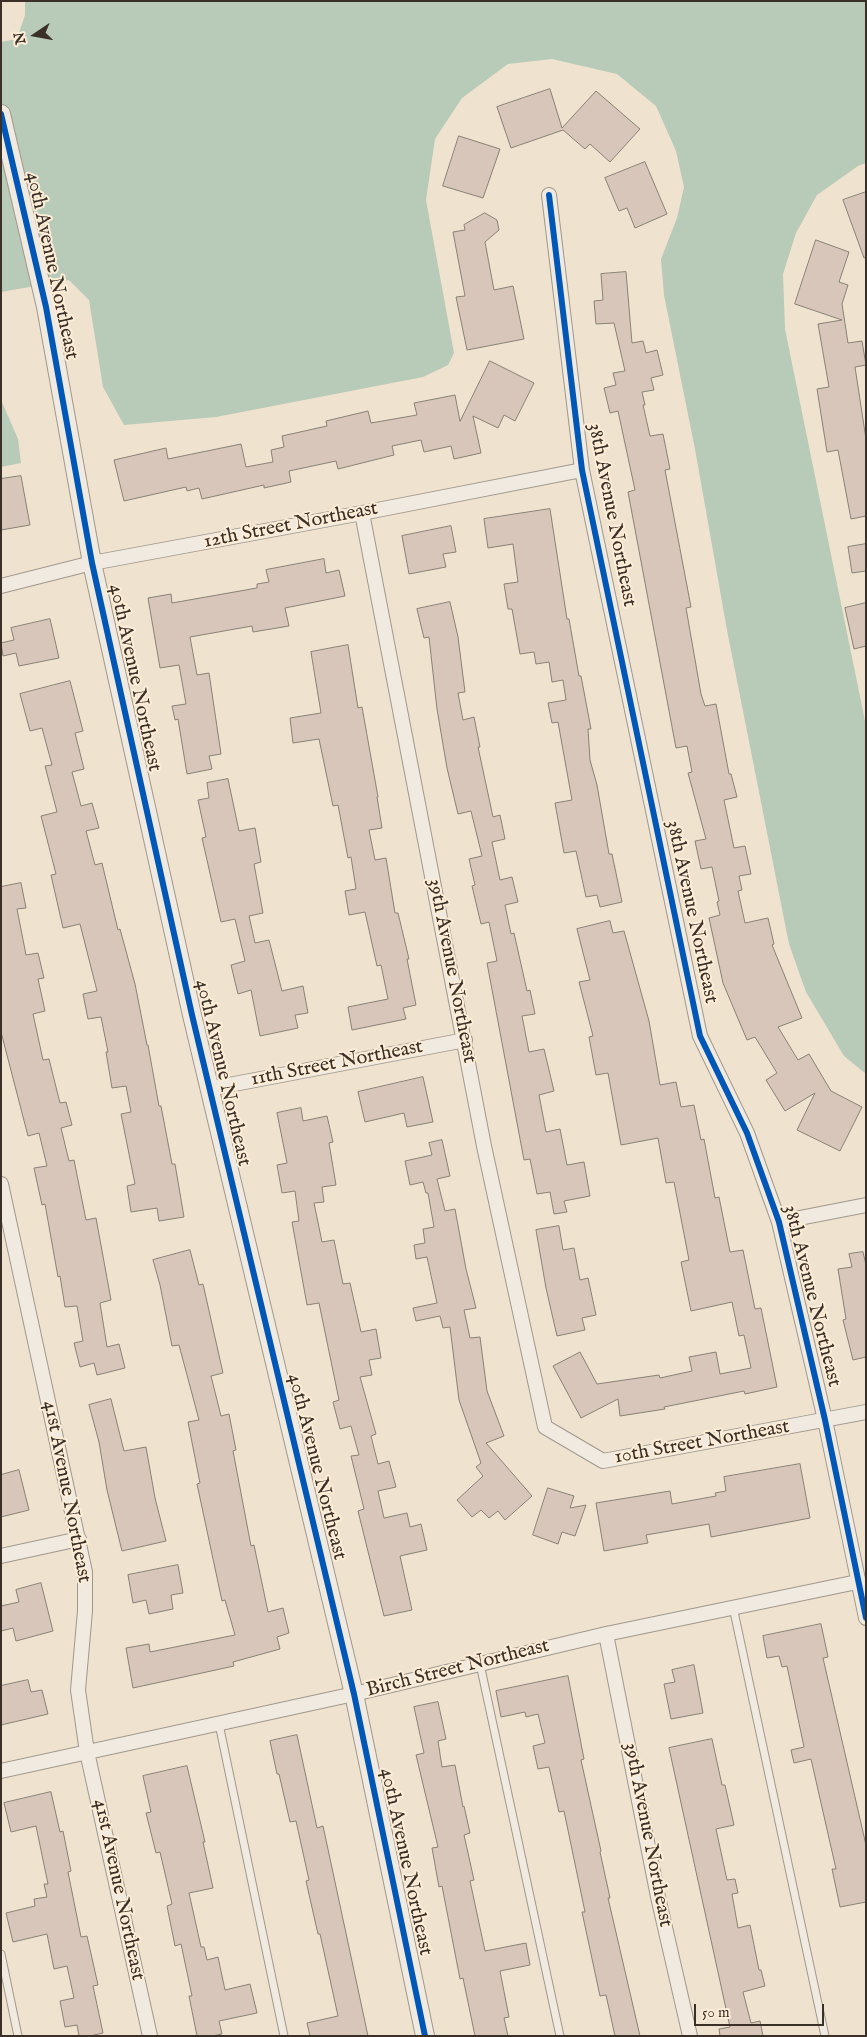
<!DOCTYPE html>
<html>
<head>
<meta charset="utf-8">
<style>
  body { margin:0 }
  #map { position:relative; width:867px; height:2037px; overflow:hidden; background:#efe2cf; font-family:"IM FELL English",serif }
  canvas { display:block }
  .frame { position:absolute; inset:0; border:2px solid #3a3028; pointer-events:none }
  .north { position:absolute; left:10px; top:10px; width:50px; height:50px; -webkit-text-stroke:4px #fdedd7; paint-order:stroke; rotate:258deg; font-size:14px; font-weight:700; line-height:20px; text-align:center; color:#3a3028 }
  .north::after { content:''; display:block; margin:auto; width:18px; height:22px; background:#3a3028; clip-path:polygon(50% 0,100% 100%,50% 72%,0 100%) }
  .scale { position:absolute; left:694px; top:2004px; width:130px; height:22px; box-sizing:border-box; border:2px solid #3a3028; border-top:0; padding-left:6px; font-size:15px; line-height:18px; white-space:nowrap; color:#3a3028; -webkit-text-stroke:4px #fdedd7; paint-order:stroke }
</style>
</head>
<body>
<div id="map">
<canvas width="867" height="2037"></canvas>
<div class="frame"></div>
<div class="north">N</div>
<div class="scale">50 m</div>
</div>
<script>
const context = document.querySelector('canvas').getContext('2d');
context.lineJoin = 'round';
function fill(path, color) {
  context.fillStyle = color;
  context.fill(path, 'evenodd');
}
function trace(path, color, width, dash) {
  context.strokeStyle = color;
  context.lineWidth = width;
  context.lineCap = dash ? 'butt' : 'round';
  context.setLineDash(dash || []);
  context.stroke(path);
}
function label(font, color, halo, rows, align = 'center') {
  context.font = font + ' "IM FELL English",serif';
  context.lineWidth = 4;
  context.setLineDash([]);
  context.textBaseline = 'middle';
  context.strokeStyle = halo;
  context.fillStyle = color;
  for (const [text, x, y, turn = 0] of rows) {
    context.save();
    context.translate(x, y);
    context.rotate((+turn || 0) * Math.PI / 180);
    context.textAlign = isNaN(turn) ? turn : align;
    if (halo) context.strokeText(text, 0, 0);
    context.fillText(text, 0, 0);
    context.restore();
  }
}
fill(new Path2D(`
  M25 1H866V163L858 166 817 195 796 233 783 274 785 329 866 726V1074L844 1056 806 992 789 944 727 630 695 449 664 295 661 259 677 218 684 187 676 151 656 106 617 74 552 59 508 64 462 98 435 139 426 200 454 353 448 365 423 377 216 417 124 425 103 387 89 300 69 280 1 292V42L17 39 25 15Z
  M1 400 18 439 21 463 1 467Z`), '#b8cab8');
const building = new Path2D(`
  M550 89 562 128 596 91 640 129 610 162 590 144 585 149 563 130 511 148 497 107Z
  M459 136 500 149 483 198 443 186Z
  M645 162 667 214 635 228 627 208 619 211 605 178Z
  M866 192V257L864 258 843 200Z
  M485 213 497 220 499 230 485 242 494 290 513 286 524 339 467 350 456 297 465 296 453 232 465 230 464 225Z
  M816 240 849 252 839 282 848 285 842 304 848 343 862 341 866 365 855 367 866 439V516L851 519 838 450 827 452 817 389 829 387 818 324 842 320 795 304Z
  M626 272 632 343 643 341 646 353 657 350 663 375 651 378 654 390 642 392 645 405H643L650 436 663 434 670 469 665 470 691 607 686 608 701 694 705 706 716 704 729 774H731L737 797 724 800 734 848 745 846 751 874 739 876 742 890 738 891 745 923 768 918 774 944 772 945 802 1018 778 1027 798 1060 809 1054 831 1091 862 1107 840 1151 797 1130 815 1093 785 1111 766 1080 777 1073 755 1037 747 1040 723 983 709 918 720 915 717 902 719 901 712 867 701 869 695 841 706 839 688 773 692 772 687 746 676 748 628 492 635 490 618 411 610 413 604 388 616 385 613 373 625 371 614 323 596 324 594 301 603 300 601 274Z
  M490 361 534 383 515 421 504 415 498 428 473 416 481 453 454 459 451 446 424 452 421 440 392 446 394 455 338 469 336 461 289 471 291 482 264 488V485L202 499 199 488 187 491 186 487 124 501 114 460 166 448 168 459 241 444 246 467 273 462 271 450 284 447 282 436 327 426 326 421 368 411 371 423 417 415 414 403 455 395 460 421Z
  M21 476 30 525 1 530V479Z
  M550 509 567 619H569L579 676H581L591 729H588L590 760 597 785 609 854H612L622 902 600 907 597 895 586 897 576 851 564 853 555 803 572 800 558 722 552 723 548 703 566 700 563 680 552 682 549 662 536 664 534 652 520 654 512 609H508L504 584 518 582 513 544 488 548 484 519Z
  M451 526 456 552 443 554 446 567 409 574 402 536Z
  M866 544V571L852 573 848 547Z
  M324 559 326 573 339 570 345 596 285 608 289 626 253 632 252 626 190 637 197 675 209 673 221 754 209 756 212 769 187 774 178 719 175 720 172 706 186 704 179 665 160 668 148 598 171 594 172 603 257 588V584L269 582 266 570Z
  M450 602 458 637 465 692 458 693 463 720 474 717 480 747H478L493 817 500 815 505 839 492 842 500 880 512 877 518 902 505 905 511 934 514 933 527 991 530 990 535 1014 522 1016 529 1052 544 1049 554 1091 539 1095 546 1132 560 1129 567 1165 584 1162 590 1196 564 1201 567 1212 554 1214 550 1192 537 1194 530 1159 524 1160 487 963 497 961 489 922 481 924 472 886 475 885 469 859 482 856 471 811 458 814 447 768 437 709 429 637 424 638 417 609Z
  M866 603V646L854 649 845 608Z
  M50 619 59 658 19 666 16 653 3 656 1 643 14 640 11 628Z
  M348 645 358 708 362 707 378 797H377L382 828 369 830 375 860 386 858 395 913H398L409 959H407L416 1005 403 1008 406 1019 352 1030 348 1007 388 999 381 965 377 966 365 912 349 915 345 891 356 889 351 857 348 858 338 805 333 806 319 739 293 743 290 718 321 713 311 652Z
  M70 681 83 731 75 733 84 769 72 772 81 806 92 803 99 828 86 831 95 865 102 863 118 930 120 929 135 984 147 1045H148L159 1106H161L172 1164H175L184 1217 159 1221 157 1208 131 1212 127 1186 135 1184 121 1114 131 1112 126 1086 112 1088 106 1052H108L101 1017 88 1019 83 994 97 991 80 924 63 928 51 875 56 874 41 816 57 812 45 766 52 765 42 728 30 731 20 694Z
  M228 779 239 831 255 828 261 862 254 864 263 913 249 916 255 943 269 940 282 991 303 986 308 1013 295 1015 298 1028 260 1036 251 990 238 994 231 965 245 961 235 919 221 922 202 838 206 837 198 800 209 798 207 783Z
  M21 883 26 908 17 909 26 955 38 953 44 978 38 979 45 1011 33 1014 43 1060 49 1059 60 1103 66 1102 72 1125 61 1128 69 1161 74 1160 86 1220 96 1218 111 1300 100 1303 107 1347 119 1344 125 1368 97 1375 94 1363 80 1367 74 1343 83 1341 77 1306 65 1307 60 1276 58 1277 45 1204 42 1205 34 1168 47 1166 39 1133 28 1136 1 1032V887Z
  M610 921 613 933 624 931 649 1021 660 1085 676 1082 681 1107 694 1105 701 1140 704 1139 715 1198 719 1197 730 1252 743 1250 755 1309 761 1308 777 1387 745 1394 744 1391 664 1407 665 1409 620 1416 618 1399 581 1418 553 1366 580 1352 597 1384 659 1375 660 1378 692 1371 689 1357 716 1352 720 1374 751 1368 744 1335 739 1336 732 1302 691 1311 681 1262 689 1260 674 1182 666 1183 658 1138 621 1145 608 1073 596 1075 589 1037 593 1036 579 982 590 980 577 929Z
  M423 1077 433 1122 407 1127 404 1113 365 1122 358 1092Z
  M301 1108 303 1121 327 1116 333 1142 329 1143 336 1185 322 1187 324 1202 314 1203 322 1242 334 1240 343 1284 350 1283 361 1332 376 1329 381 1358 369 1360 372 1375 360 1377 376 1434 371 1436 378 1464 389 1461 396 1487 378 1491 384 1518 407 1513 410 1527 421 1524 427 1550 400 1556 412 1610 384 1616 358 1511 364 1509 351 1456 359 1455 351 1426 340 1429 333 1402 339 1400 319 1303 307 1305 292 1222 299 1221 295 1191 282 1193 277 1165 287 1163 277 1113Z
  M442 1140 450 1176 437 1179 445 1211 455 1209 466 1269 476 1308 464 1310 470 1338 480 1337 487 1391 504 1436 486 1443 532 1496 505 1520 498 1511 489 1518 481 1510 472 1517 457 1500 483 1476 476 1467 481 1463 459 1400 450 1327 443 1328 440 1316 416 1321 413 1308 437 1303 427 1257 416 1259 414 1245 425 1243 423 1229 434 1227 428 1193H426L423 1182 410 1185 405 1161 432 1155 429 1143Z
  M559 1226 563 1250 574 1248 580 1280 588 1278 596 1315 582 1318 585 1330 557 1336 546 1288 536 1230Z
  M190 1250 199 1285 203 1284 223 1373 211 1376 221 1416 229 1414 236 1450 233 1451 251 1546 254 1545 268 1612 283 1608 289 1633 277 1637 280 1649 233 1662 234 1666 133 1688 126 1648 149 1644 150 1652 235 1635 225 1600 222 1601 197 1484 200 1483 188 1422 199 1420 179 1345 172 1346 160 1285 153 1260Z
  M863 1252 866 1265V1357L853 1360 843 1320 846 1319 838 1269 852 1267 849 1254Z
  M111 1399 124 1451 146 1447 155 1498 166 1541 122 1551 107 1490 99 1442 89 1405Z
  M800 1464 810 1518 711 1537 709 1524 646 1535 648 1543 604 1551 596 1503 670 1491 672 1504 716 1496 715 1493 726 1491 724 1477Z
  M19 1470 29 1510 1 1517V1475Z
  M548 1488 574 1496 570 1508 586 1505 575 1536 562 1532 558 1544 533 1535Z
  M178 1565 183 1593 171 1595 173 1609 149 1614 146 1600 133 1603 128 1575Z
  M41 1583 53 1631 16 1641 13 1628 1 1631V1606L19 1602 16 1590Z
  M821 1624 828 1657 823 1658 866 1845V1902L840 1907 832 1869H836L811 1759 794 1763 791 1750 804 1747 787 1666 782 1667 779 1656 767 1658 763 1636Z
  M694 1665 703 1713 671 1719 664 1684 675 1682 672 1670Z
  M568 1676 584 1759 581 1760 601 1851 600 1852 610 1898H608L640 2036H615L606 1995 600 1996 582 1912H585L564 1811 559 1812 549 1767 538 1769 533 1746 545 1743 538 1714 526 1717 525 1712 501 1717 496 1691Z
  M28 1680 31 1692 42 1690 48 1714 1 1725V1686Z
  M438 1702 446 1739 438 1741 442 1767 455 1765 463 1807 464 1806 470 1833 464 1835 474 1880 470 1881 485 1951 526 1943 530 1965 500 1971 509 2017 504 2018 508 2036H475L463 1978 460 1979 442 1886 439 1887 432 1848 438 1847 416 1755 424 1753 414 1707Z
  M297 1735 317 1828 323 1826 368 2036H310L307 2023 338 2016 320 1934H318L306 1881 309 1880 296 1821 290 1822 279 1774H277L270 1741Z
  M712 1739 722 1785H725L734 1825 716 1829 727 1880 735 1879 738 1893 732 1894 738 1928 750 1925 759 1970H761L765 1986 743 1992 751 2023 760 2021 763 2036H720L719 2029 730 2027 669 1748Z
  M187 1766 205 1842H203L213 1888 189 1893 201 1947H204L207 1960 218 1957 225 1990 250 1984 257 2013 219 2021 222 2034 212 2036H197L189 1996H192L181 1944 175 1946 167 1906 172 1904 160 1852 156 1853 146 1813 151 1812 143 1776Z
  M51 1792 60 1832 63 1831 71 1871 68 1872 81 1937 87 1936 98 1985 93 1986 103 2033 90 2036H79L77 2025 65 2027 60 2001 74 1998 67 1966 54 1969 47 1934 13 1942 6 1913 35 1906 34 1899 47 1897 44 1884H48L36 1826 11 1832 4 1803Z`);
fill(building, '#d8c6ba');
trace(building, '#888176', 1);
const service = new Path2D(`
  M733 1607 825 2036
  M480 1664 560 2036
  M219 1724 284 2036
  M1 1954 18 2036`);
const minor = new Path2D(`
  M549 195 582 470 700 1036 747 1133 779 1222 825 1420 866 1618
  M362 513 484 1146 545 1427 603 1461 866 1412
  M1 586 92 563 362 513 582 470
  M208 1089 465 1040
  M1 1184 85 1572V1611L78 1690 87 1752 150 2036
  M779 1222 866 1205
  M1 1556 79 1539
  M606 1634 658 1897 690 2036
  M1 1771 354 1694 606 1634 857 1582`);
const tertiary = new Path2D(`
  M1 114 46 307 92 563 192 1015 354 1694 425 2036`);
trace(service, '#a1988d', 9);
trace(minor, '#a1988d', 16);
trace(tertiary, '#a1988d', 20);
trace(service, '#f1eae0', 7);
trace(minor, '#f1eae0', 14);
trace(tertiary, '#f1eae0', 18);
trace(new Path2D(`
  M1 114 46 307 92 563 192 1015 354 1694 425 2036
  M549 195 582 470 700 1036 747 1133 779 1222 825 1420 866 1618`), '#0057b8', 6);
label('20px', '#3a3028', '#fdedd7', [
  ["40th Avenue Northeast",51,266,78],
  ["38th Avenue Northeast",611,515,79],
  ["12th Street Northeast",291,526,-11],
  ["40th Avenue Northeast",134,678,78],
  ["38th Avenue Northeast",691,912,78],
  ["39th Avenue Northeast",451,971,79],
  ["11th Street Northeast",337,1064,-11],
  ["40th Avenue Northeast",222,1073,77],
  ["38th Avenue Northeast",811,1296,76],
  ["10th Street Northeast",702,1443,-10],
  ["40th Avenue Northeast",316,1467,76],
  ["41st Avenue Northeast",66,1492,79],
  ["Birch Street Northeast",458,1669,-14],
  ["39th Avenue Northeast",647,1835,79],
  ["40th Avenue Northeast",405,1862,78],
  ["41st Avenue Northeast",118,1890,78]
]);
</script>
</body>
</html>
